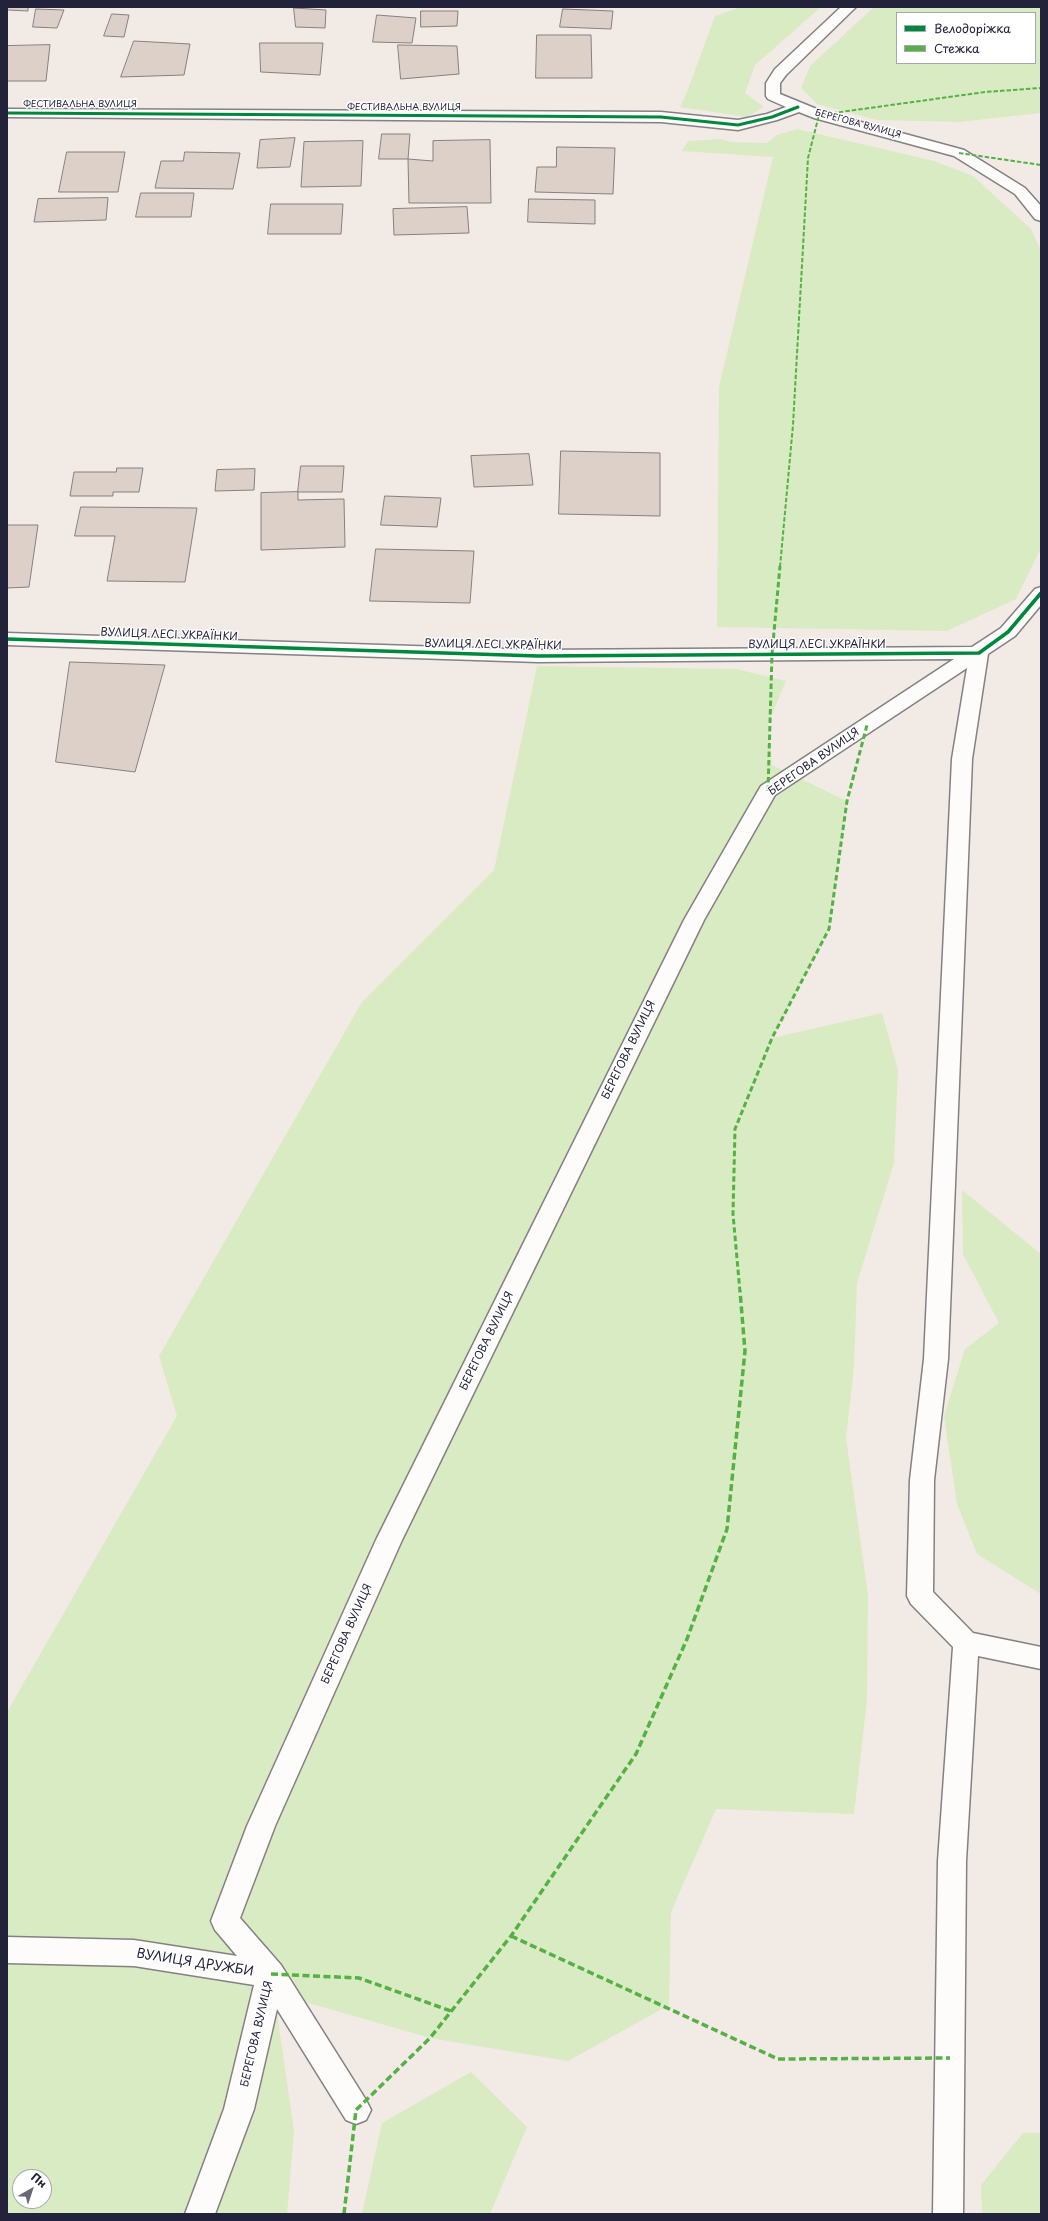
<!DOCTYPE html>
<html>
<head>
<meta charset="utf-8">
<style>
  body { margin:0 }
  #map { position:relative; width:1048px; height:2221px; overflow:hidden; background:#f2eae5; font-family:"Playpen Sans",sans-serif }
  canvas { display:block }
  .frame { position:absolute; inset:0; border:8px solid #22223b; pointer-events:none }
  .legend { position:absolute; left:896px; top:12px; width:140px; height:52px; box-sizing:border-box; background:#fff; border:1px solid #a7a7b1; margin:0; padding:5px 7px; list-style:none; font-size:12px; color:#22223b }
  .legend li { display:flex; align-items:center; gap:8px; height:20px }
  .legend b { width:20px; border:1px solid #a7a7b1 }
  .north { position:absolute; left:12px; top:2169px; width:40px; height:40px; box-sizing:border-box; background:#fff; border:1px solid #a7a7b1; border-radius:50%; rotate:39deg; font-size:11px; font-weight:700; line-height:16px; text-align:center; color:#22223b }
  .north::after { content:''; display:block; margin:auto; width:14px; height:18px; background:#6b6876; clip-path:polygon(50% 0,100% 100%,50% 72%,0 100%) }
</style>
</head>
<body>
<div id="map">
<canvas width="1048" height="2221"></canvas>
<div class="frame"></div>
<ul class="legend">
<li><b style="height:5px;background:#00873e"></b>Велодоріжка</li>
<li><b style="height:5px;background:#55b146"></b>Стежка</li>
</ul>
<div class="north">Пн</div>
</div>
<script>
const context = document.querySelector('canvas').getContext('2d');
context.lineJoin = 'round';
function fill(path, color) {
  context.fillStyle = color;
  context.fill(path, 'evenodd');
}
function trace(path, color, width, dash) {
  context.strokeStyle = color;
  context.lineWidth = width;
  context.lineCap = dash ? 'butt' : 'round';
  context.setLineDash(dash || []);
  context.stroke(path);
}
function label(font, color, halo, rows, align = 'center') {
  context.font = font + ' "Playpen Sans",sans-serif';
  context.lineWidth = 3;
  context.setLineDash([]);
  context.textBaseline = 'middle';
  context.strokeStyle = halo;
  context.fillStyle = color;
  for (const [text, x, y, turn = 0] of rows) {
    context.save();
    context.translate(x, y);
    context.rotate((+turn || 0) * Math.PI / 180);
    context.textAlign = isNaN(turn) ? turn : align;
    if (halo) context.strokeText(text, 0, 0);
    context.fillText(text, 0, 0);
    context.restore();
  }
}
fill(new Path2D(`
  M741 7H821L755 65 745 93 764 107 747 117 680 107 687 92 715 16Z
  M874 7H1041V113L959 122 877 120 817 104 801 88 810 66ZM897 13H1035V63H897Z
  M797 129 934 161 973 176 1031 229 1041 251V548L1016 599 947 631 717 627 719 387 773 157 682 151 688 141 721 139 731 142 767 143 777 135Z
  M537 666 736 669 786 681 768 723 772 765 847 801 829 929 772 1038 882 1013 898 1070 894 1163 857 1283 854 1367 846 1438 868 1595 867 1700 854 1814 716 1809 671 1912 669 2005 568 2061 430 2038 274 1993 294 2131 287 2214H7V1712L177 1416 159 1356 362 1002 494 870ZM20 2177H44V2201H20Z
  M962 1190 1041 1254V1594L977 1554 957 1504 944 1416 965 1349 999 1323 963 1254Z
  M471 2072 527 2127 490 2214H362L382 2123Z
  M1023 2133H1041V2214H982L981 2185Z`), '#d9ebc2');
const building = new Path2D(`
  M7 7H28V11L7 10Z
  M294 8 326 10 325 28 296 27Z
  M36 9 64 10 57 28 33 27Z
  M563 9 613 11 611 29 560 27Z
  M421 11H458L457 26 421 27Z
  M112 14 129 15 124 37 104 36Z
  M377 15 416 18 412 43 373 42Z
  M537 35H591L592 78H536Z
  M134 41 190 44 184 75 121 77Z
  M260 43H323L320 75 261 72Z
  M50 45 46 81H7V46Z
  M398 45 457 46 459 74 401 79Z
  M382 134H410L408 159H379Z
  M295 138 290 167 257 168 260 140Z
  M490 140 491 203H409L408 159 433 161V141Z
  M363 141 361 186 301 187 304 142Z
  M557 147 615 148 613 194 535 192 537 167H556Z
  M67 152H125L118 192H59Z
  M185 152 240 153 233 189 155 188 161 161H183Z
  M141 193H194L191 217H136Z
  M108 198 106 220 34 222 38 199Z
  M529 199 595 200V224L528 222Z
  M271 204H343L341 234H268Z
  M467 207 469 233 394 235 393 209Z
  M561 451 660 453V516L559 514Z
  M529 454 533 485 474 487 471 456Z
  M301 466H344L342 492H298Z
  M117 468H143L139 492H113V496H70L74 472H116Z
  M255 469 254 490 215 491 217 470Z
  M298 492V500L344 499 345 547 261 550V493Z
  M385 496 441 498 437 527 381 525Z
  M81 507 197 508 185 582 107 581 115 536H75Z
  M7 525H38L29 587 7 588Z
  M376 549 474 551 470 603 370 601Z
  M70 662 165 665 135 772 56 762Z`);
fill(building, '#ddd0c8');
trace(building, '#848083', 1);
const minor = new Path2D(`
  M841 7H856L786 75 780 83V94L824 112 964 150 1025 188 1041 206V221L1035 219 1015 194 954 156 814 118 799 112 777 120 738 130 661 122 7 117V109L661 112 738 120 767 114 786 107 768 99 766 96V83L775 69Z
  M1041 587V605L1015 636 988 654 972 759 948 1359 934 1480 933 1592 973 1633 1041 1647V1669L978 1656 966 1861 963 2214H933L938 1861 953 1647 911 1604 907 1596 910 1480 924 1359 952 759 967 668 775 795 704 920 402 1540 275 1826 240 1918 281 1965 366 2100 371 2110 366 2120 356 2124 346 2120 277 2009 254 2109 215 2214H185L224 2109 254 1985 134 1966 7 1963V1937L134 1940 237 1956 215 1930 211 1921 247 1826 376 1540 684 920 758 791 761 786 954 659 538 662 7 645V633L538 650 972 647 1001 628 1035 589Z`);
trace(minor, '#848083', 3);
fill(minor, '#fdfcfb');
trace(new Path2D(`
  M959 153 1041 165
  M780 567 793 425 808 158 819 115 985 92 1041 88`), '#55b146', 2, [4.5, 2]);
trace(new Path2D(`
  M768 791 772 654 780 566
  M740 1292 733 1214 735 1129 772 1038 829 929 847 801 867 725`), '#55b146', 3, [5.5, 3]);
trace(new Path2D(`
  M511 1936 778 2059 950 2058
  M271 1974 359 1978 451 2011
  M344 2214 356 2110 430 2038 511 1936 636 1754 687 1639 727 1529 745 1351 740 1291`), '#55b146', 3.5, [7, 3.5]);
trace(new Path2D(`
  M7 113 661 117 738 125 772 117 798 107`), '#00873e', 3);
trace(new Path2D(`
  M7 639 538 656 979 653 1008 632 1041 593`), '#00873e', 3.5);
label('9px', '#22223b', '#fff', [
  ["ФЕСТИВАЛЬНА ВУЛИЦЯ",80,105],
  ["ФЕСТИВАЛЬНА ВУЛИЦЯ",404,108],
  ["БЕРЕГОВА ВУЛИЦЯ",858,124,15]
]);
label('11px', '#22223b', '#fff', [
  ["ВУЛИЦЯ ЛЕСІ УКРАЇНКИ",169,635,2],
  ["ВУЛИЦЯ ЛЕСІ УКРАЇНКИ",493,645,1],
  ["ВУЛИЦЯ ЛЕСІ УКРАЇНКИ",817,645],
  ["БЕРЕГОВА ВУЛИЦЯ",814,762,-35],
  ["БЕРЕГОВА ВУЛИЦЯ",629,1050,-64],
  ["БЕРЕГОВА ВУЛИЦЯ",487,1341,-64],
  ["БЕРЕГОВА ВУЛИЦЯ",347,1634,-66],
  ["БЕРЕГОВА ВУЛИЦЯ",257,2034,-77]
]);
label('13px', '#22223b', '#fff', [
  ["ВУЛИЦЯ ДРУЖБИ",195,1963,9]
]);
</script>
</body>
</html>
